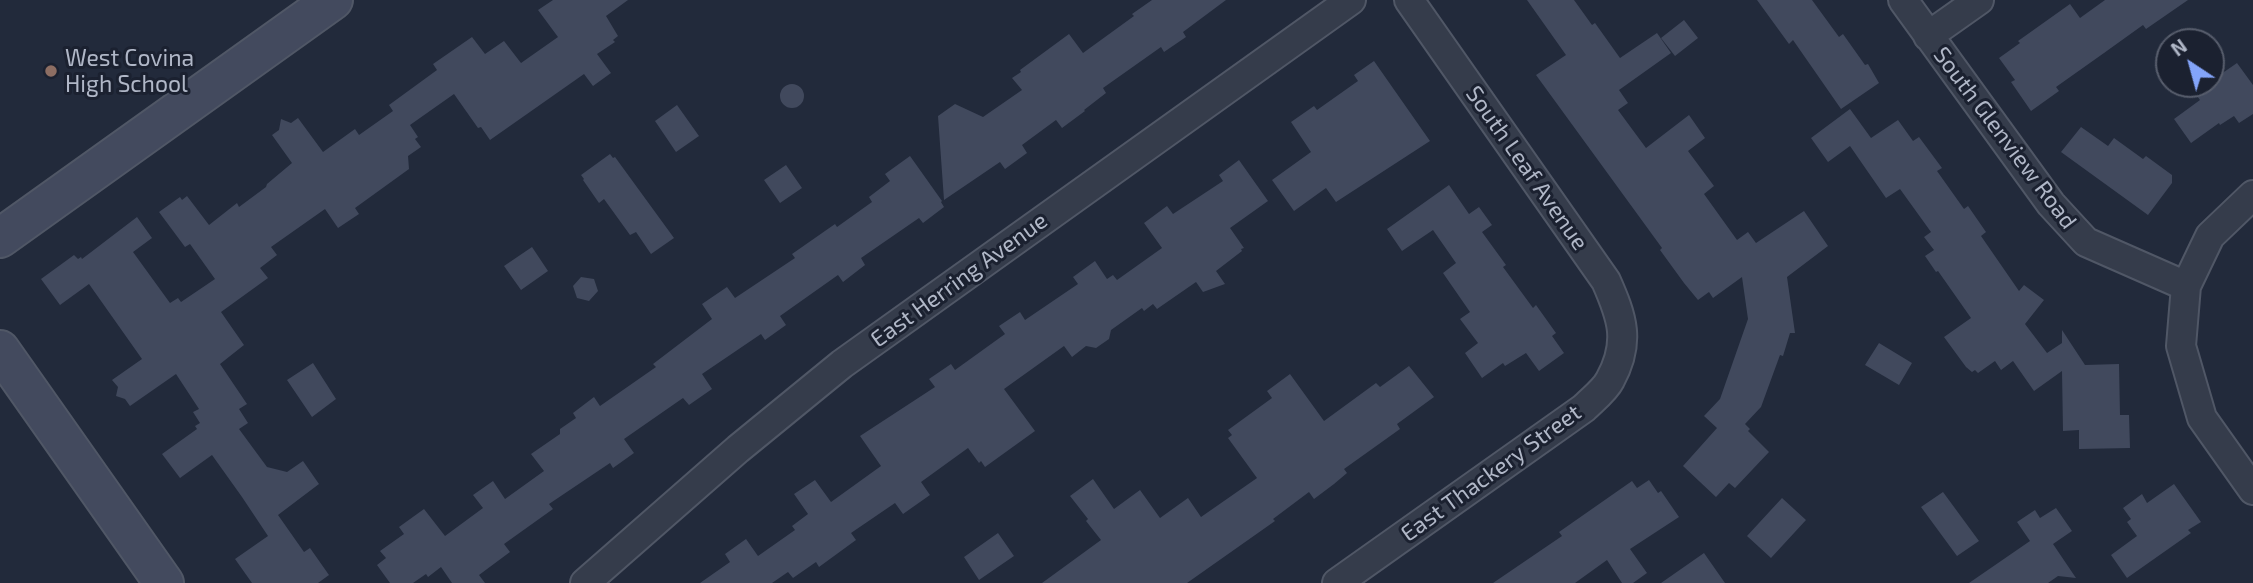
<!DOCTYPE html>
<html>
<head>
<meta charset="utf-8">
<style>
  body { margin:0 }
  #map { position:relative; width:2253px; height:583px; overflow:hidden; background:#222a3b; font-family:"Exo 2",sans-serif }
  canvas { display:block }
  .north { position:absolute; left:2155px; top:28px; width:70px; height:70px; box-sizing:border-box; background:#1b2130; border:2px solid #575d6c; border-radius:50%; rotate:324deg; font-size:19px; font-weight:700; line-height:28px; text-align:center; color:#b0b7c7 }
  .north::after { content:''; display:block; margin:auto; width:24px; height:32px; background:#83a4f9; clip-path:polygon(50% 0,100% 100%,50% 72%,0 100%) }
</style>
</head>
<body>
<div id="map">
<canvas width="2253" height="583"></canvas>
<div class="north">N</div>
</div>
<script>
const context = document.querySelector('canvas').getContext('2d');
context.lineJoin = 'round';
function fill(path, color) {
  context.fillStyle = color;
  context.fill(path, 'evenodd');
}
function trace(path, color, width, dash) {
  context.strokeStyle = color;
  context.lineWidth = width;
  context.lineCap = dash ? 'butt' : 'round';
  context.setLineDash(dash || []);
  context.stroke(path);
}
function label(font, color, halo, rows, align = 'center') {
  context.font = font + ' "Exo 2",sans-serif';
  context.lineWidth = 6;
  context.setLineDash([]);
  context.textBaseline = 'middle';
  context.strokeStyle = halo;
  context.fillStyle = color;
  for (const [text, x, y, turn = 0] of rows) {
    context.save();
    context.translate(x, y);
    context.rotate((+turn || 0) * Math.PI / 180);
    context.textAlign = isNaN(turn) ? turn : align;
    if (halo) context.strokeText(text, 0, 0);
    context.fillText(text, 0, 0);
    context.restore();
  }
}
fill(new Path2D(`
  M553 0H628L606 16 618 36 613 40 615 42 597 54 611 73 593 86 584 74 490 140 481 127 478 128 454 94 410 125 418 137 415 139 421 147 408 156 409 169 355 208 359 214 338 228 325 209 271 247 277 255 260 268 268 278 221 312 244 345 220 364 247 404 239 409 248 423 239 429 267 467 287 472 303 461 319 484 278 515 304 552 310 548 329 575 318 583H252L235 559 268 536 242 497 212 455 180 478 162 454 197 429 195 426 200 423 193 412 199 409 176 374 130 406 125 399 116 396 118 387 112 380 142 359 89 284 60 305 41 279 74 255 78 259 81 257 82 259 137 217 152 238 133 252 170 303 178 298 181 302 215 279 190 244 185 247 159 212 180 197 182 200 187 196 209 225 237 203 239 207 266 187 267 184 292 163 272 135 279 130 281 119 291 123 298 118 323 152 355 129 359 135 393 111 389 105 437 70 433 64 472 37 485 54 504 41 521 63 558 37 538 10Z
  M1152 0H1226L1183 32 1186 37 1164 52 1161 47 1103 88 1106 93 1084 110 1085 111 1062 128 1056 120 1022 145 1027 153 1005 169 1000 162 944 200 938 116 955 104 983 117 1022 90 1012 78 1021 72 1020 70 1069 34 1083 53 1134 16 1132 14Z
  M1527 0H1574L1592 25 1595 23 1620 58 1657 33 1671 53 1619 90 1628 103 1618 110 1646 148 1689 115 1705 138 1688 151 1714 186 1704 194 1737 240 1748 232 1756 243 1804 211 1828 246 1787 277 1795 333H1790L1783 356 1780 355 1761 407 1745 424 1750 429 1748 431 1769 452 1735 488 1729 483 1716 497 1683 466 1717 428 1704 416 1720 399 1748 319 1742 277 1713 298 1709 292 1698 300 1684 283 1660 250 1662 248 1536 75 1566 55Z
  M1757 0H1812L1839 37 1843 34 1865 65 1868 64 1879 83 1841 109 1793 40 1789 44Z
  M2105 0H2188L2146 29 2143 25 2104 53 2056 87 2059 91 2031 111 2011 82 2015 80 1999 58 2020 43 2018 41 2070 4 2080 18Z
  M1684 20 1698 38 1675 56 1661 38Z
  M1374 61 1430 141 1336 202 1326 188 1294 211 1272 180 1311 152 1291 122 1314 106 1317 110 1358 81 1354 75Z
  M2237 63 2253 85V114L2239 123 2234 116 2220 125 2219 123 2191 143 2174 119 2200 100 2195 93 2207 84H2211V81Z
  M780 96a12 12 0 1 1 24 0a12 12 0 1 1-24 0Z
  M677 105 699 136 676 152 655 121Z
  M1850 109 1871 138 1898 120 1913 141 1919 137 1942 168 1937 171 1964 209 1968 206 1986 232 1981 236 2019 291 2024 285 2044 300 2025 324 2047 353 2062 343V330L2085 365 2119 364 2120 415H2129L2130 448 2079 449V430L2063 431 2062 371 2034 391 2013 361 2001 370 1995 361 1978 373 1975 370 1972 372 1966 367 1944 337 1971 318 1938 271 1936 272 1925 256 1934 250 1924 237 1931 232 1900 189 1886 198 1850 146 1828 162 1811 138Z
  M2081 127 2108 146 2114 138 2143 159 2146 156 2172 175V183L2148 215 2061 152Z
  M610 154 613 158 615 157 674 238 651 254 636 232 630 235 604 199 599 203 583 180 584 179 581 175Z
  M910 156 942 201 941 202 944 207 923 223 919 218 861 258 865 265 843 282 838 275 780 316 786 325 765 340 761 334 702 374 712 389 689 405 683 398 624 439 634 453 613 468 610 463 549 504 553 509 504 544 510 552 479 575 485 583H452L441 567 428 577 426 574 413 583H390L377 565 386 558 380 551 404 534 399 527 424 509 445 536 483 508 473 495 493 481 505 499 544 471 531 454 560 434V429L576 418 573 413 594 397 600 406 656 367 653 364 712 319 702 304 727 287 735 298 795 258 792 254 835 224 837 227 872 202 869 197 890 181 885 174Z
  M1239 160 1268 201 1230 228 1244 248 1241 249 1242 251 1216 271 1225 284 1203 292 1196 282 1157 309 1153 304 1144 311 1142 308 1111 330 1109 339 1096 348 1086 346 1072 357 1064 346 1004 389 1035 431 985 467 981 461 979 463 968 448 921 482 930 495 903 514 895 503 851 533 856 540 819 567 816 562 793 578 788 572 772 583H700L730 562 725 554 746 539 758 556 795 530 792 526 808 514 794 494 815 480 831 502 881 466 860 436 935 387 929 379 951 364 955 370 1005 334 999 326 1020 312 1025 320 1078 284 1073 277 1095 261 1107 279 1113 275 1117 280 1162 248 1144 223 1167 206 1173 214 1223 181 1219 175Z
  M786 165 802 188 780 203 764 180Z
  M1449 185 1469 214 1479 207 1492 225 1482 232 1506 265 1503 267 1533 308 1536 305 1556 333 1552 336 1564 353 1539 371 1526 353 1505 366 1503 363 1482 378 1465 353 1478 343 1460 319 1470 312 1443 273 1456 263 1433 230 1402 251 1387 229Z
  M532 247 548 271 521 290 504 266Z
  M581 277 594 279 598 291 589 301 577 298 573 286Z
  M1879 343 1912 363 1899 385 1865 365Z
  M313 363 336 399 312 417 287 380Z
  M1409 366 1434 397 1397 424 1400 429 1344 469 1347 473 1334 484 1314 499 1309 492 1273 519 1275 521 1187 583H1042L1101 540 1086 521 1088 519 1070 496 1093 479 1114 509 1140 490 1160 518 1188 498 1201 517 1257 478 1228 438 1232 435 1228 430 1272 398 1267 391 1290 374 1324 421 1376 383 1380 387Z
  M1649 480 1658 493 1661 491 1679 517 1630 549 1647 573 1633 583H1622L1607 560 1575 583H1493L1562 536 1559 532 1632 481 1637 488Z
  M2174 484 2201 522 2188 530 2191 533 2127 578 2111 555 2137 536 2127 522 2131 519 2123 508 2142 494 2147 503Z
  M1943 492 1979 541 1957 556 1921 507Z
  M1782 498 1806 520 1771 558 1747 536Z
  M2056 508 2072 531 2053 544 2076 578 2058 576 2048 583H1969L2030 541 2017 522 2035 510 2040 518Z
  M998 533 1014 556 979 580 964 557Z
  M1704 553 1725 583H1661Z`), '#41495d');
const street = new Path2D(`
  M1903 0 2051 204 2086 242 2186 286 2181 346 2202 418 2253 490
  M1928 36 1979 0
  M2186 286 2210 236 2253 195
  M585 583 738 449 842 364 1351 0
  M1337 583 1584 408C1592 400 1605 390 1610 380 1631 342 1622 317 1606 281L1409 0`);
const secondary = new Path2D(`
  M0 238 333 0
  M0 350 164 583`);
trace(street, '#505766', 32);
trace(secondary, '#505766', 42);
trace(street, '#353c4b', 28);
trace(secondary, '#434a5e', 38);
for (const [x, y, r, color] of [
  [51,71,7,"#8d6e63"]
]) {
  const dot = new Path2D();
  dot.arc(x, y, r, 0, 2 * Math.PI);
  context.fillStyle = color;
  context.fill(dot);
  trace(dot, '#1b2130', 2.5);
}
label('23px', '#b0b7c7', '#1b2130', [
  ["West Covina",65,58],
  ["High School",65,84]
], 'left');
label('23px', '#b0b7c7', '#1b2130', [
  ["South Glenview Road",2005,138,53],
  ["South Leaf Avenue",1527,168,55],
  ["East Herring Avenue",959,280,-36],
  ["East Thackery Street",1491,473,-36]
]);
</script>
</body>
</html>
